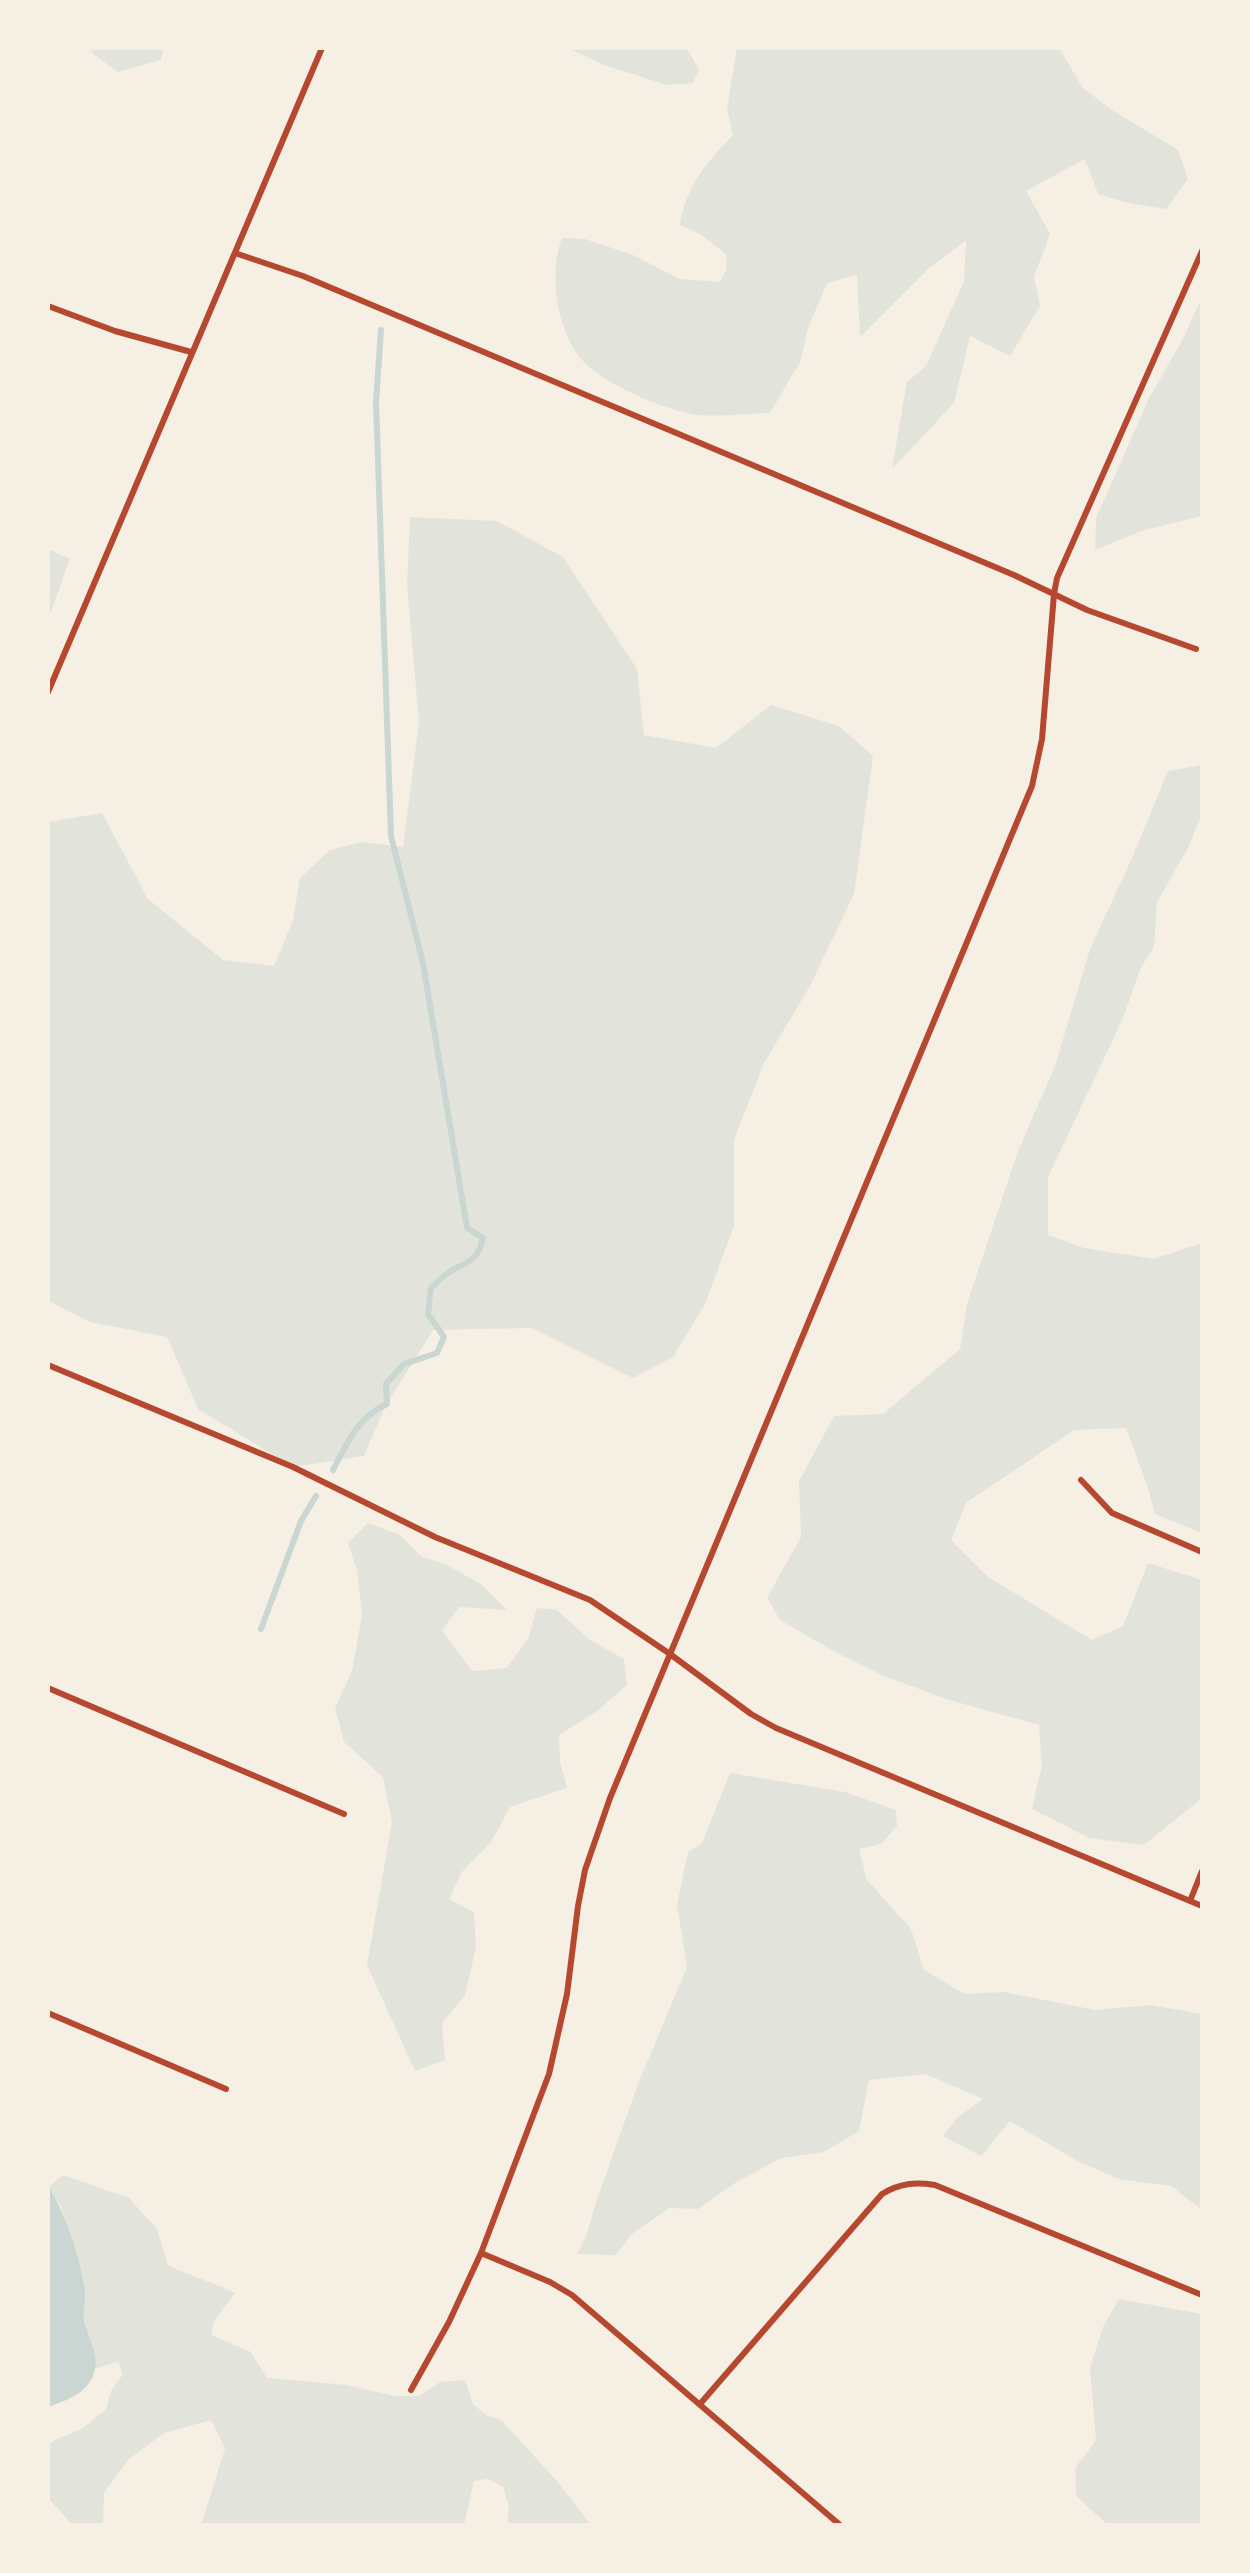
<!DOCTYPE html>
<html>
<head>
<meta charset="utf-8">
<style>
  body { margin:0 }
  #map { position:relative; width:1250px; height:2573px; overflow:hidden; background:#f6efe4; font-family:"Golos Text",sans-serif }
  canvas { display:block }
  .frame { position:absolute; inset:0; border:50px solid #f6efe4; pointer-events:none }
</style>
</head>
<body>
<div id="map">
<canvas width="1250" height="2573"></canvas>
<div class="frame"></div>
</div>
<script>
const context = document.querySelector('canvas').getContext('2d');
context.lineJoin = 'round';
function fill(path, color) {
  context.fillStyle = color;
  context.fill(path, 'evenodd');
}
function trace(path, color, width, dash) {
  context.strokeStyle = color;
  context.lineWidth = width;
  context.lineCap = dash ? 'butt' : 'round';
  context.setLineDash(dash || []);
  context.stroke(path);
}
fill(new Path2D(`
  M90 48H164L161 60 118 72 93 54Z
  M568 48H687L699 70 693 83 667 85 604 65Z
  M737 48H1059L1083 88 1112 110 1178 150 1188 179 1166 209 1128 203 1098 194 1085 159 1026 191 1050 234 1034 277 1040 306 1010 356 970 336 954 403 892 469 907 382 926 366 964 281 966 241 929 268 860 337 857 275 827 283 808 328 800 362 770 413C746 413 716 418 692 414 663 409 601 383 582 360 557 331 548 273 562 238L585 239 633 255 680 279 720 282 726 270 727 255 700 234 680 225C685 187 707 162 733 135L727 109Z
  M1202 297V516L1141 531 1095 550 1096 518 1149 398 1183 339Z
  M410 517 497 521 563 557 637 669 644 735 716 748 771 705 839 726 873 756 854 894 810 986 764 1063 734 1140V1226L705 1304 673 1357 633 1378 532 1328 433 1330 385 1407 364 1456 293 1467 198 1409 167 1337 90 1322 48 1301V822L102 813 148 899 223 960 274 966 293 920 300 878 330 850 362 842 403 847 419 722 407 585Z
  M48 549 70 559 48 620Z
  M1202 765V814L1189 846 1157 902 1154 947 1141 967 1123 1018 1048 1177V1235L1084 1248 1154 1259 1202 1243V1533L1155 1514 1147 1485 1126 1428 1074 1430 966 1503 951 1540 988 1577 1092 1640 1123 1626 1148 1563 1202 1580V1798L1144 1845 1089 1838 1032 1809 1042 1765 1039 1725 946 1699 882 1675 835 1652 780 1620 767 1598 801 1537 799 1481 834 1416 883 1414 960 1349 967 1304 1018 1151 1055 1066 1090 949 1132 858 1168 771Z
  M368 1523 400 1535 421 1556 449 1566 482 1585 507 1610 459 1607 442 1630 472 1671 507 1668 528 1639 537 1608 557 1610 590 1640 624 1659 627 1685 597 1711 559 1735 560 1761 567 1788 510 1807 491 1842 462 1872 449 1899 474 1912 476 1947 465 1996 442 2023 445 2060 415 2071 367 1965 392 1822 383 1777 344 1742 335 1708 352 1671 362 1615 357 1570 348 1543Z
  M730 1773 845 1792 896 1810 897 1826 881 1844 859 1849 867 1880 911 1929 924 1970 965 1994 1004 1992 1095 2010 1150 2005 1202 2014V2210L1171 2186 1119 2179 1079 2162 1010 2121 981 2156 943 2136 958 2117 983 2099 926 2074 869 2080 859 2131 824 2152 781 2158 735 2183 698 2209 669 2208 632 2234 616 2255 577 2254 587 2234 596 2202 638 2084 687 1967 677 1905 688 1852 702 1843Z
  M63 2175 129 2198 157 2229 168 2265C190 2276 213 2282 235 2293L214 2321 211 2335 251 2352 267 2378 347 2385 395 2396H419L440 2382 465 2380 473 2404 486 2415 502 2421 557 2481 591 2525H507L509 2507 503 2487 488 2479 474 2481 464 2525H201L225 2449 211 2420 164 2433 129 2459 104 2493 103 2525H69V2521L48 2498V2446L53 2441 83 2428 106 2409 111 2391 123 2374 118 2361 96 2369 84 2320 85 2291 78 2262 61 2207 48 2187Z
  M1119 2299 1202 2314V2525H1108L1076 2496 1075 2468 1096 2440 1090 2368 1103 2327Z`), '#e2e4dc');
fill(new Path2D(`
  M48 2186C66 2213 80 2258 85 2291 86 2300 83 2310 84 2319 86 2335 101 2356 94 2373 87 2394 67 2400 48 2407Z`), '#c9d6d2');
trace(new Path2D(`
  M333 1470C347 1443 358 1417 387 1404L386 1384 404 1364 437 1353 444 1337 428 1314 431 1288C435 1284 440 1279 445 1275 463 1261 477 1266 483 1238L467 1228 423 963 391 836 376 402 381 330
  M261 1629 301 1521 316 1496`), '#c9d6d2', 6);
trace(new Path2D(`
  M235 253 303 276 1014 575 1087 610 1196 649
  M48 306 115 331 191 352
  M48 692 322 48
  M48 1365 293 1467 435 1537 590 1600 670 1654 751 1714 776 1728 1202 1906
  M1081 1480 1112 1513 1202 1552
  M48 1688 344 1814
  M1190 1901 1202 1871
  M48 2013 226 2089
  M481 2253 550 2282 572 2295 840 2525
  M411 2390 449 2322 481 2253 549 2074 567 1994 578 1906 585 1870 610 1798 1032 786 1042 739 1054 594 1057 578 1202 251
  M700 2404 882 2194C900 2183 915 2182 935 2185L1202 2295`), '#b5482f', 6);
</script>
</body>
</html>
